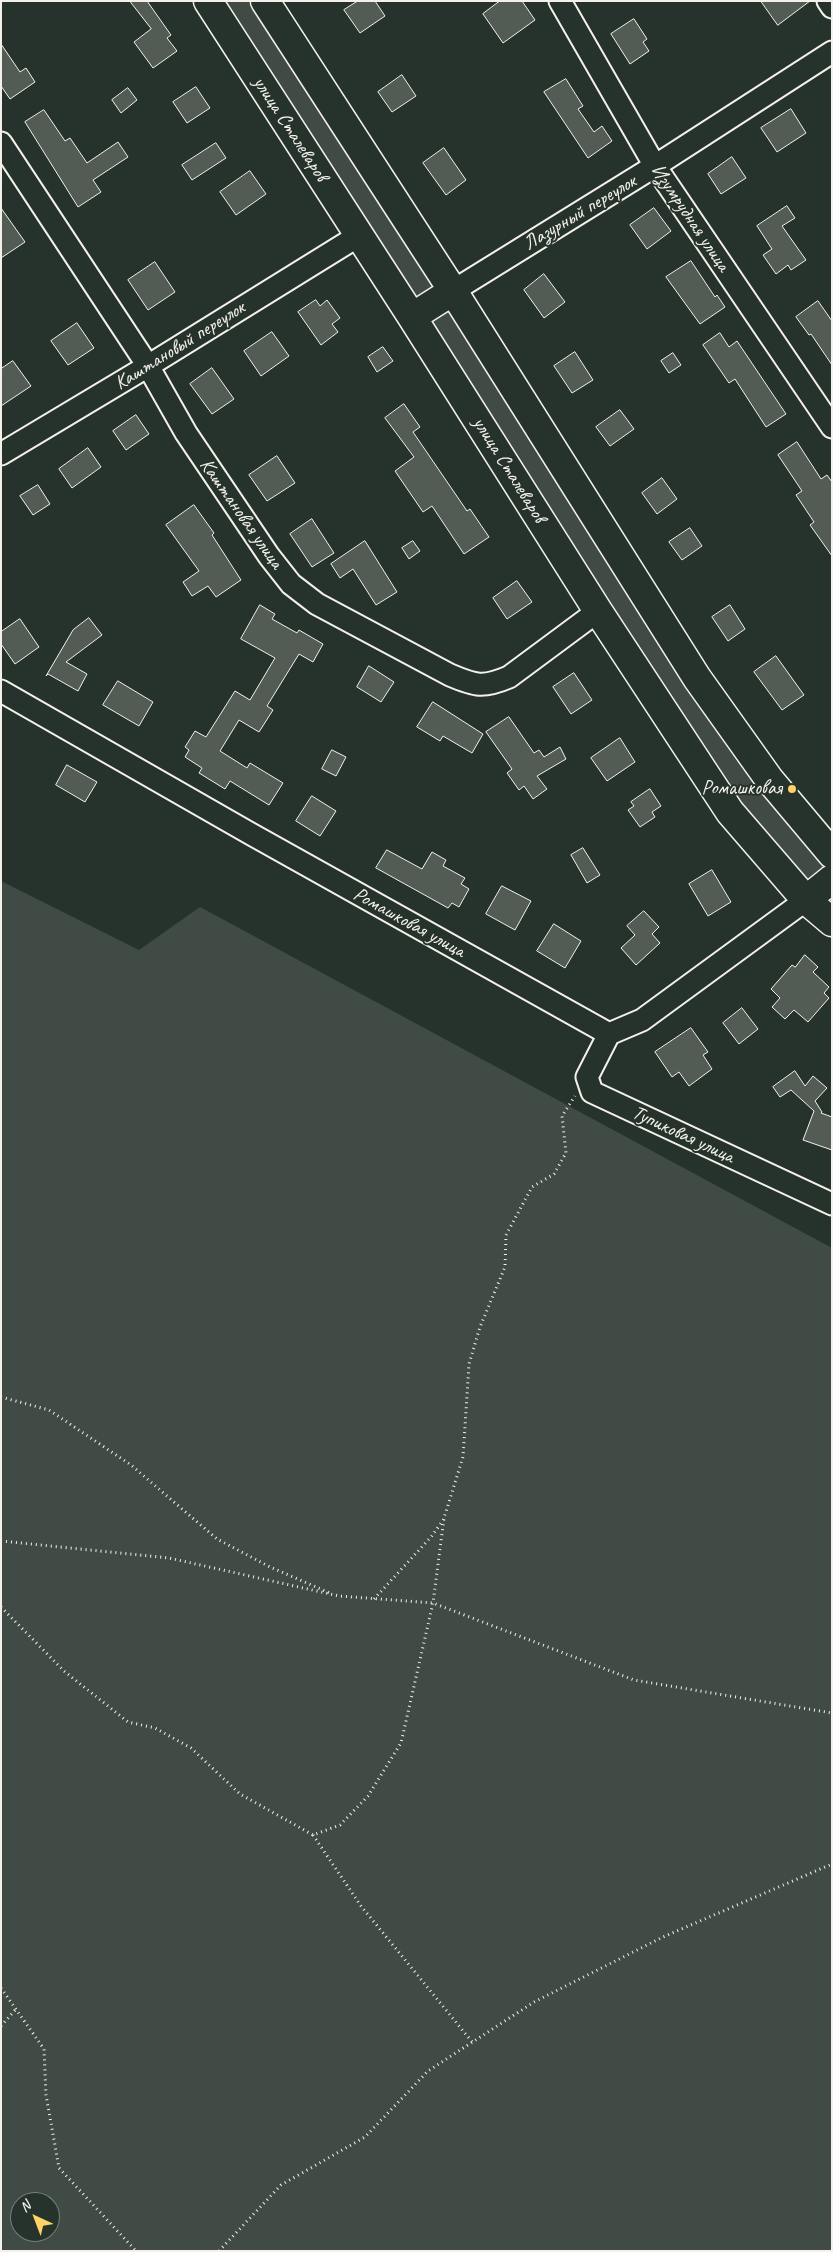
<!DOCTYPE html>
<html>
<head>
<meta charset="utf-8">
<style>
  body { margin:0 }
  #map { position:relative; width:833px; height:2252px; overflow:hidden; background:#26332d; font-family:Caveat,sans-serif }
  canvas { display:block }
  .frame { position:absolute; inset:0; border:2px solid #f4f1e8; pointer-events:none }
  .north { position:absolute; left:10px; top:2192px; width:50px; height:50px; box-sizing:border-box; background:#26332d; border:1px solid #787f78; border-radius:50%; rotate:317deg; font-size:14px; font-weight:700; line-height:20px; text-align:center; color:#f4f1e8 }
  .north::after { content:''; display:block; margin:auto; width:18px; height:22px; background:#ffd166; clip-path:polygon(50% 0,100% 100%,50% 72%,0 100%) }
</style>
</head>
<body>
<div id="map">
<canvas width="833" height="2252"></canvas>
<div class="frame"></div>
<div class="north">N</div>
</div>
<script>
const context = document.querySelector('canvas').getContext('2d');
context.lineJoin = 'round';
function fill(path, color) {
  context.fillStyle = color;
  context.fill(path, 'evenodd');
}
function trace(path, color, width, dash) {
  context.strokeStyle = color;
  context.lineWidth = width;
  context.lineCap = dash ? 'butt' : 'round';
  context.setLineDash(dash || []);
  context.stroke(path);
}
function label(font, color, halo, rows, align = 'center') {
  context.font = font + ' Caveat,sans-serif';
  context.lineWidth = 4;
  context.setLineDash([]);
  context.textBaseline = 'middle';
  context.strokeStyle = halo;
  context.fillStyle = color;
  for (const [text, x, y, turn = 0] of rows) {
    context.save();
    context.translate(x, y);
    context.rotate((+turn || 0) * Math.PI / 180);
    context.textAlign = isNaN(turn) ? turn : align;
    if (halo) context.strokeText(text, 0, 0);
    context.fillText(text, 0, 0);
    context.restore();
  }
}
fill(new Path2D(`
  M219 1H257L437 287 415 301Z
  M448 306 829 866 807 884 757 830 428 327V314Z
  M1 881 139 950 200 907 832 1248V2251H1ZM20 2202H50V2232H20Z`), '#414b45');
const building = new Path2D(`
  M130 1H147L171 35 167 38 177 51 153 68 134 42 151 29Z
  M358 1H375L385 16 360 33 344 10Z
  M500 1H522L535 20 503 43 483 14Z
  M761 1H810L778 25Z
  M634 19 647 39 643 42 649 51 630 64 611 34Z
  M1 44 20 72 26 68 35 82 10 99 1 86Z
  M402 75 416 96 392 112 378 92Z
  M566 79 583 106 578 109 594 132 602 126 612 141 588 158 544 92Z
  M196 87 210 108 187 123 173 102Z
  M128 88 137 100 121 113 112 100Z
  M791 109 806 133 777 152 761 128Z
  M44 110 65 141 70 138 87 163 118 142 128 157 93 180 101 192 78 207 25 122Z
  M216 143 226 158 192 180 182 165Z
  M444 148 466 180 446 195 423 163Z
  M732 157 746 178 721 194 708 174Z
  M250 171 266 194 236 215 220 192Z
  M787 206 795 218 782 226 806 260 791 270 788 265 776 274 763 255 772 249 757 226Z
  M1 208 25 242 1 258Z
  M654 208 671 231 647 249 630 225Z
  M691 261 715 297 717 295 725 307 700 324 666 277Z
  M155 262 175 292 148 310 128 280Z
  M544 274 565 302 544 318 524 290Z
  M316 300 320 306 327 300 340 318 332 324 338 332 321 345 298 312Z
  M818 301 832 321V365L811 334 809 335 796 317Z
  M77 323 94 348 68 365 51 341Z
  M272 332 289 356 261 376 244 351Z
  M720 333 729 347 737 341 786 414 766 427 735 379 729 383 703 345Z
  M383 347 393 361 377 372 368 357Z
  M575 352 593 380 572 393 554 366Z
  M673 353 681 365 669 373 661 361Z
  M13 361 31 386 1 406V369Z
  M212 368 234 399 212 414 190 384Z
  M404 404 420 427 413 432 467 511 470 509 489 537 464 554 432 506 423 512 395 471 414 457 385 418Z
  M620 410 634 429 610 446 596 427Z
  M136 415 149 434 126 450 113 431Z
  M797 442 821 479 827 475 832 482V556L810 525 814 522 796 495 802 491 778 455Z
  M88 448 101 467 72 488 59 469Z
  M277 456 295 483 267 501 249 475Z
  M662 478 677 499 657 514 642 493Z
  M38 485 50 504 33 515 20 496Z
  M194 505 214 533 212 535 241 580 216 597 208 586 192 596 183 582 199 571 166 525Z
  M312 519 334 553 312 567 290 534Z
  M690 528 702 546 682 560 669 542Z
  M365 541 397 592 376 605 353 569 340 578 331 564Z
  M413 541 420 551 409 559 402 548Z
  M517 581 532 602 507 619 493 598Z
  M260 605 275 614 272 619 297 633 299 630 323 644 313 662 299 654 267 706 273 710 259 732 239 720 220 751 247 768 250 763 283 783 269 805 230 781 225 789 199 773 202 768 185 757 189 750 185 747 195 731 206 737 235 691 250 700 275 658 241 639Z
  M730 605 745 629 728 641 712 617Z
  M89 618 102 635 66 662 87 674 78 691 48 674 46 676 73 630Z
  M20 619 39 647 15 664 1 644V632Z
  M776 656 804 695 782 710 754 672Z
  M369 666 394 682 381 702 357 687Z
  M574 673 592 700 571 714 553 687Z
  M118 681 153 702 139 726 103 705Z
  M433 702 483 734 472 753 443 736 440 741 417 727Z
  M509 717 534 753 539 750 544 757 560 747 566 759 537 776 547 789 533 799 524 786 519 790 507 773 512 769 486 732Z
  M620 738 635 762 607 781 591 758Z
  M332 750 346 757 336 776 322 769Z
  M67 765 97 782 85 802 56 785Z
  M650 789 661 806 652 812 655 817 640 827 628 810 634 806 631 802Z
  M312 796 336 811 320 836 296 821Z
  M583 848 600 875 587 883 571 855Z
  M387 850 422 869 432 852 446 860 443 866 465 878 461 884 469 889 459 907 452 903 448 908 376 868Z
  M712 870 731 902 708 916 689 884Z
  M502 886 531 901 515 930 486 914Z
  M644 911 659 927 652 934 660 943 636 965 621 948 635 935 627 926Z
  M554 924 581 941 565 968 537 951Z
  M805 955 818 967 813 972 829 987 824 993 829 998 808 1022 794 1010 785 1019 772 1007 780 998 771 989 792 965 795 967Z
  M742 1008 758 1029 739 1044 723 1023Z
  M691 1028 708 1052 703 1055 712 1069 689 1086 679 1072 672 1077 655 1052Z
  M795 1071 805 1086 813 1076 827 1088 815 1101 822 1112 821 1113 832 1117V1150L803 1140 814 1111 791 1090 780 1097 773 1087Z`);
fill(building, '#525c55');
trace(building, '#f4f1e8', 1);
const minor = new Path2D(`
  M560 1 655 166 832 427
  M828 1 832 7
  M1 143 148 366 186 433 269 556 291 584 317 604 450 675C476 686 483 688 509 677L598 611
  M453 291 655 166 832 52
  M1 454 148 366 358 236
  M1 691 251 834 609 1034
  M609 1034 587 1077 592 1092 832 1204
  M609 1034 642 1020 806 900`);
const major = new Path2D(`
  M208 1 412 317 598 611 730 812 806 900 832 922
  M265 1 453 291 697 678 769 779 832 854
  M412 317 453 291
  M806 900 832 879`);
trace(minor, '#f4f1e8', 25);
trace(major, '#f4f1e8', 31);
trace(new Path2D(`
  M1 1397 49 1410 131 1465 217 1539 270 1567 330 1593
  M1 1541 169 1558 339 1596 433 1603 634 1680 832 1713
  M374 1599 431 1537 444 1519
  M1 1607 64 1671 128 1722 155 1728 191 1748 240 1794 313 1835 340 1825 368 1796 401 1743 433 1603 444 1518 463 1457 469 1364 480 1327 505 1267 506 1235 532 1187 554 1174 566 1153 562 1116 575 1096
  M313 1835 361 1906 473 2043
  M1 1988 44 2049 46 2095 59 2168 136 2251
  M1 2026 17 2008
  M219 2251 281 2185 365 2137 428 2071 534 2002 663 1937 832 1864`), '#f4f1e8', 3, [1, 4]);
trace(minor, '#26332d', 21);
trace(major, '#26332d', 28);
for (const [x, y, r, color] of [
  [792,789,5,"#ffd166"]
]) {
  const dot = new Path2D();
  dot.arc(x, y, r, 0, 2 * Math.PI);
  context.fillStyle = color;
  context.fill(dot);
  trace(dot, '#26332d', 2);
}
label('20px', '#f4f1e8', '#26332d', [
  ["улица Сталеваров",290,129,57],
  ["Лазурный переулок",580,213,-31],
  ["Изумрудная улица",690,218,56],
  ["Каштановый переулок",180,346,-32],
  ["улица Сталеваров",509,470,58],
  ["Каштановая улица",241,514,55],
  ["Ромашковая улица",409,923,29],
  ["Тупиковая улица",683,1135,25]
]);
label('20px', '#f4f1e8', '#26332d', [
  ["Ромашковая",782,789]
], 'right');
</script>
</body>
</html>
